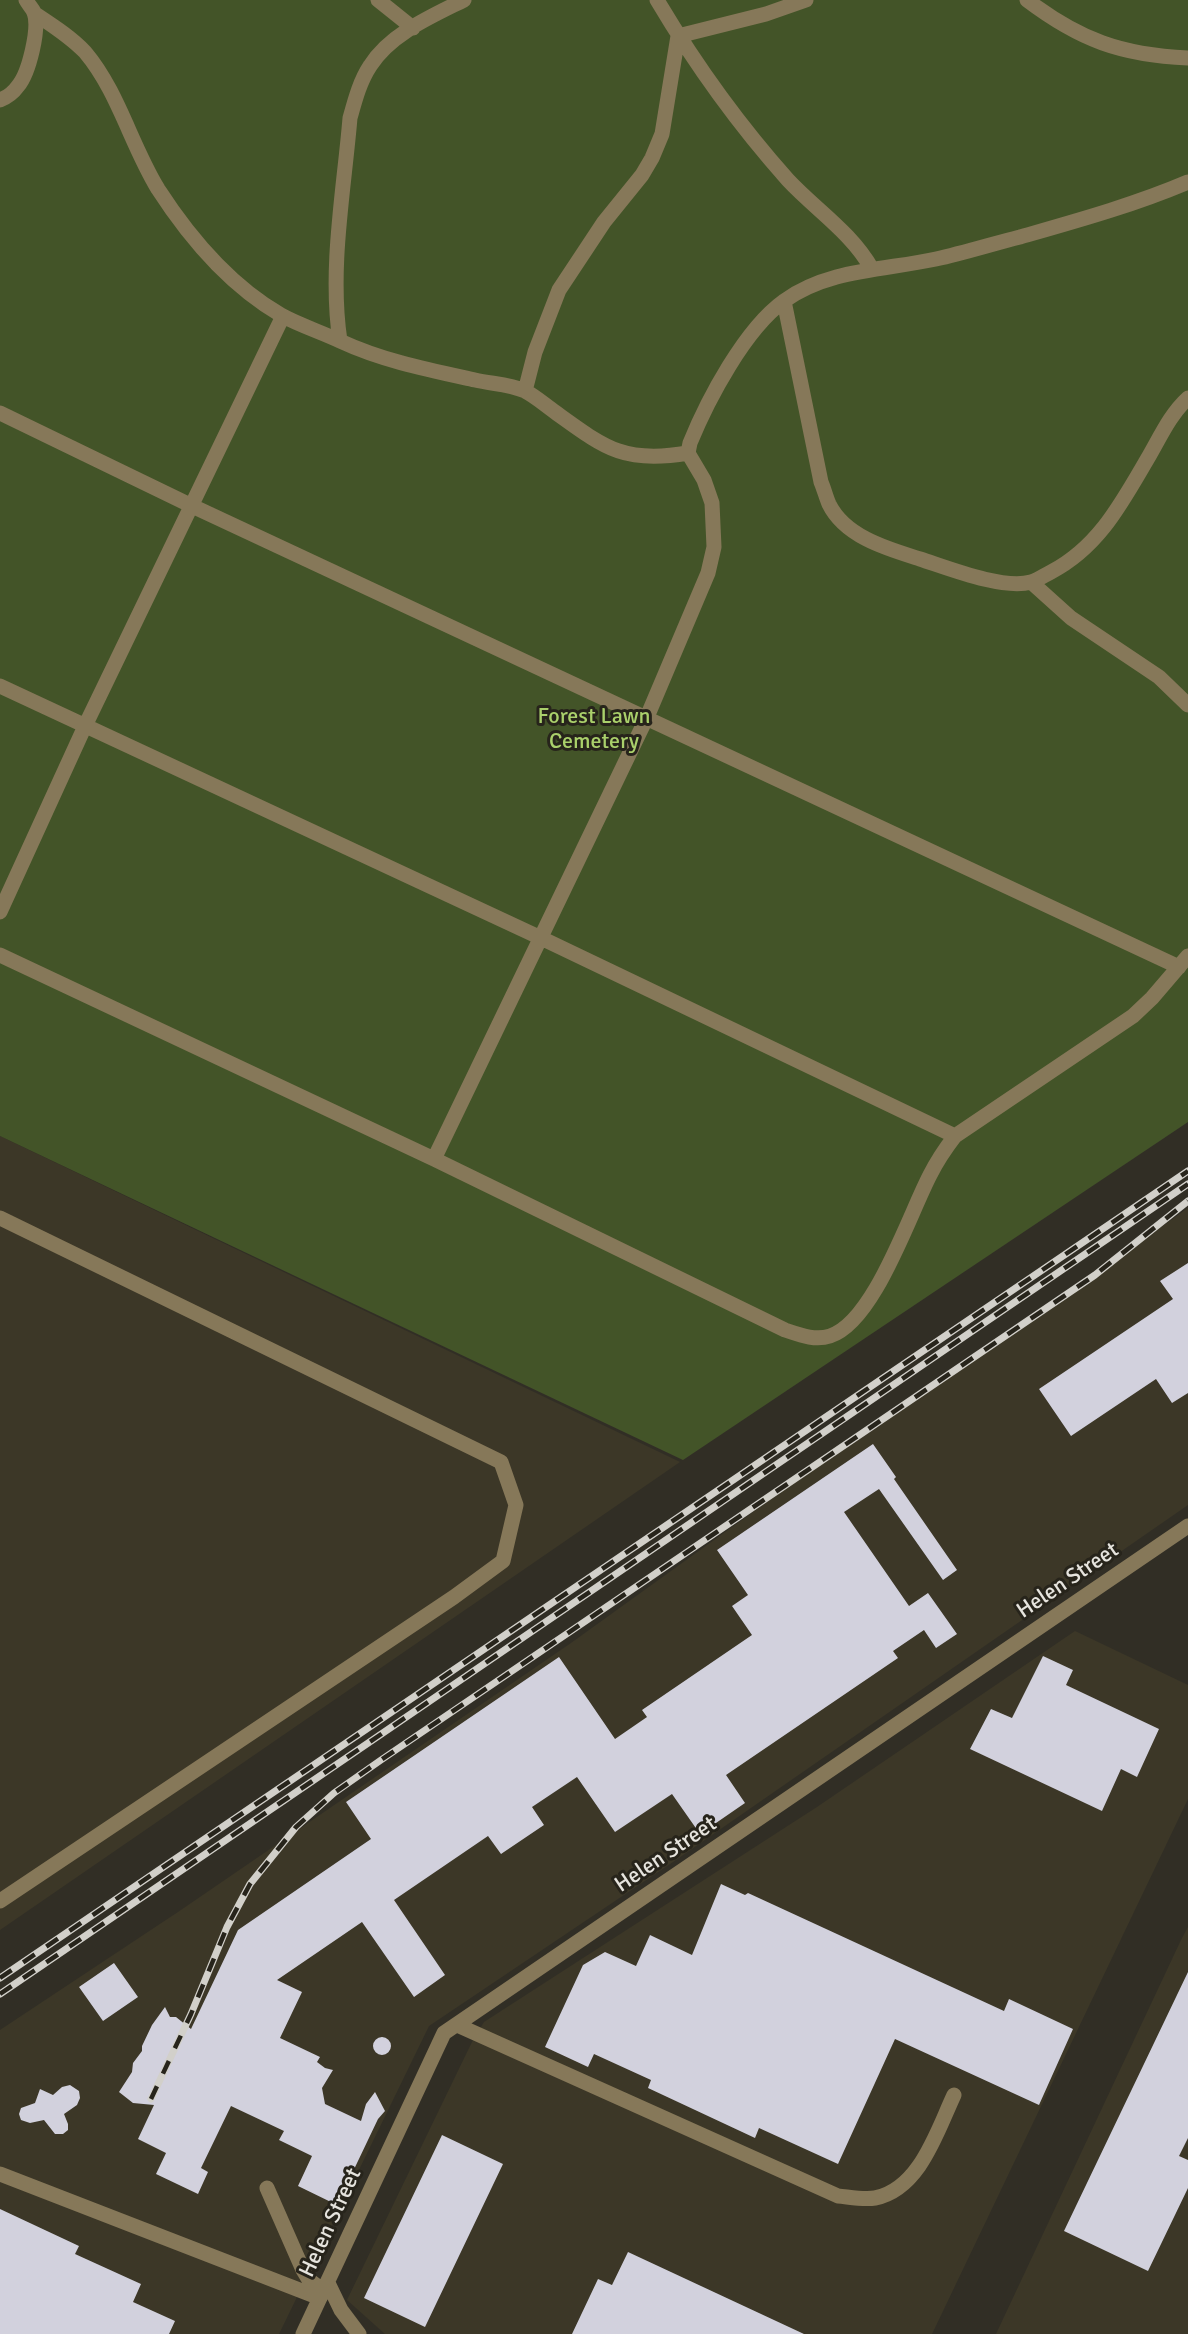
<!DOCTYPE html>
<html>
<head>
<meta charset="utf-8">
<style>
  body { margin:0 }
  canvas { display:block; background:#312e25 }
</style>
</head>
<body>
<canvas width="1188" height="2334"></canvas>
<script>
const context = document.querySelector('canvas').getContext('2d');
context.lineJoin = 'round';
function fill(path, color) {
  context.fillStyle = color;
  context.fill(path, 'evenodd');
}
function trace(path, color, width, dash) {
  context.strokeStyle = color;
  context.lineWidth = width;
  context.lineCap = dash ? 'butt' : 'round';
  context.setLineDash(dash || []);
  context.stroke(path);
}
function label(font, color, halo, rows, align = 'center') {
  context.font = font + ' Signika,sans-serif';
  context.lineWidth = 6;
  context.setLineDash([]);
  context.textBaseline = 'middle';
  context.strokeStyle = halo;
  context.fillStyle = color;
  for (const [text, x, y, turn = 0] of rows) {
    context.save();
    context.translate(x, y);
    context.rotate((+turn || 0) * Math.PI / 180);
    context.textAlign = isNaN(turn) ? turn : align;
    if (halo) context.strokeText(text, 0, 0);
    context.fillText(text, 0, 0);
    context.restore();
  }
}
fill(new Path2D(`
  M0 1136 680 1462 0 1930Z
  M1188 1208V1505L673 1862 429 2026 279 2334H0V2030L178 1912 571 1643 789 1486 876 1428Z
  M1075 1631 1188 1685V1799L932 2334H385L347 2300 472 2042 484 2022 817 1807Z
  M1188 1927V2334H996L1181 1940Z`), '#3c3727');
fill(new Path2D(`
  M0 0H1188V1122L683 1460 0 1136Z`), '#435428');
fill(new Path2D(`
  M1188 1263V1393L1172 1403 1156 1379 1071 1436 1039 1389 1173 1299 1160 1281Z
  M873 1444 896 1477 894 1479 957 1570 943 1580 879 1489 844 1512 909 1606 928 1593 957 1634 936 1648 924 1630 893 1651 898 1658 726 1775 745 1803 700 1834 672 1794 615 1832 577 1777 532 1807 544 1825 501 1854 488 1836 394 1900 445 1975 414 1997 362 1922 277 1980 302 1992 280 2038 320 2057 317 2062 325 2068 333 2070 322 2088 325 2104 361 2121 366 2104 375 2092 385 2111 378 2119 337 2205 298 2186 312 2156 279 2140 284 2131 231 2106 201 2168 208 2172 198 2194 156 2174 166 2153 138 2139 154 2105 133 2103 119 2092 132 2072 133 2063 142 2051V2046L152 2025 165 2007 170 2017H176L191 2029 238 1930 371 1839 346 1802 559 1657 615 1739 647 1717 642 1710 752 1635 732 1606 748 1595 717 1550Z
  M1043 1656 1073 1670 1066 1685 1159 1729 1137 1777 1121 1769 1102 1811 970 1749 991 1709 1012 1718Z
  M721 1884 745 1895 748 1893 1004 2011 1009 1999 1073 2029 1039 2105 895 2039 838 2164 759 2128 755 2138 648 2088 651 2080 594 2054 588 2067 545 2047 583 1965 605 1952 636 1966 650 1935 692 1955Z
  M114 1963 138 1997 103 2021 79 1987Z
  M1188 1972V2138L1179 2156 1188 2160V2188L1148 2271 1064 2231Z
  M373 2046a9 9 0 1 1 18 0a9 9 0 1 1-18 0Z
  M70 2085 79 2091 80 2098 77 2105 64 2114 68 2124V2130L63 2134H55L44 2120 30 2123 21 2120 19 2114 21 2108 35 2103 40 2089 53 2095 62 2087Z
  M442 2135 503 2164 425 2327 364 2298Z
  M0 2209 79 2246 75 2254 141 2284 133 2302 175 2321 169 2334H0Z
  M628 2252 804 2334H572L598 2279 612 2285Z`), '#d2d1dd');
trace(new Path2D(`
  M378 0 413 28
  M464 0C432 16 390 34 370 66 360 81 355 100 350 118 344 190 329 269 340 341 383 361 429 370 475 380 492 384 509 384 525 391 535 396 545 405 555 412 605 448 624 464 688 453
  M657 0C695 64 738 124 788 180 816 210 851 232 872 269
  M1027 0C1080 40 1121 55 1188 58
  M34 13C52 25 71 37 85 52 118 91 131 145 158 189 189 237 231 286 281 315 299 325 321 332 340 341
  M678 36 766 14 806 0
  M0 100C8 97 13 93 18 86 29 73 40 28 34 12 32 8 28 4 26 0
  M784 301 821 482C824 489 826 497 829 504 845 537 888 549 920 559 948 568 1003 590 1031 582 1038 580 1045 575 1051 572 1097 548 1120 506 1145 463 1158 442 1169 415 1188 398
  M525 391 535 352 559 290 604 222 642 175 652 158 662 134 678 36
  M0 413 190 505 1179 967
  M1031 582 1071 618 1159 677 1188 705
  M0 686 541 938 955 1136 1133 1016 1152 998 1188 956
  M0 912 85 726 283 316
  M0 955 434 1159 785 1330C800 1335 815 1341 830 1336 874 1322 909 1215 930 1175 937 1161 945 1149 955 1136
  M434 1159 647 717 708 573 714 547 712 503 704 480 688 453 690 443C708 399 745 329 784 301 828 269 886 270 936 259 964 253 992 244 1020 237 1076 221 1134 205 1188 182
  M0 1218 501 1462 516 1505 503 1561 454 1597 0 1901
  M457 2025 838 2196C849 2197 864 2200 875 2198 920 2189 937 2131 954 2095
  M0 2174 320 2298
  M267 2188 303 2270 309 2280 324 2291
  M328 2283 341 2310 359 2334
  M303 2334 444 2033 1188 1526`), '#867859', 15);
const rail = new Path2D(`
  M0 1978 1188 1171
  M0 1994 1188 1184
  M151 2099 191 2014 227 1927 250 1884 296 1827 334 1793 381 1760 1095 1275 1188 1201`);
trace(rail, '#d2d0ca', 7);
trace(rail, '#27241b', 4.5, [14]);
label('22px', '#aad06b', '#27241b', [
  ["Forest Lawn",594,717],
  ["Cemetery",594,742]
]);
label('22px', '#e6e4de', '#27241b', [
  ["Helen Street",1068,1581,-34],
  ["Helen Street",666,1855,-34],
  ["Helen Street",331,2223,-65]
]);
</script>
</body>
</html>
